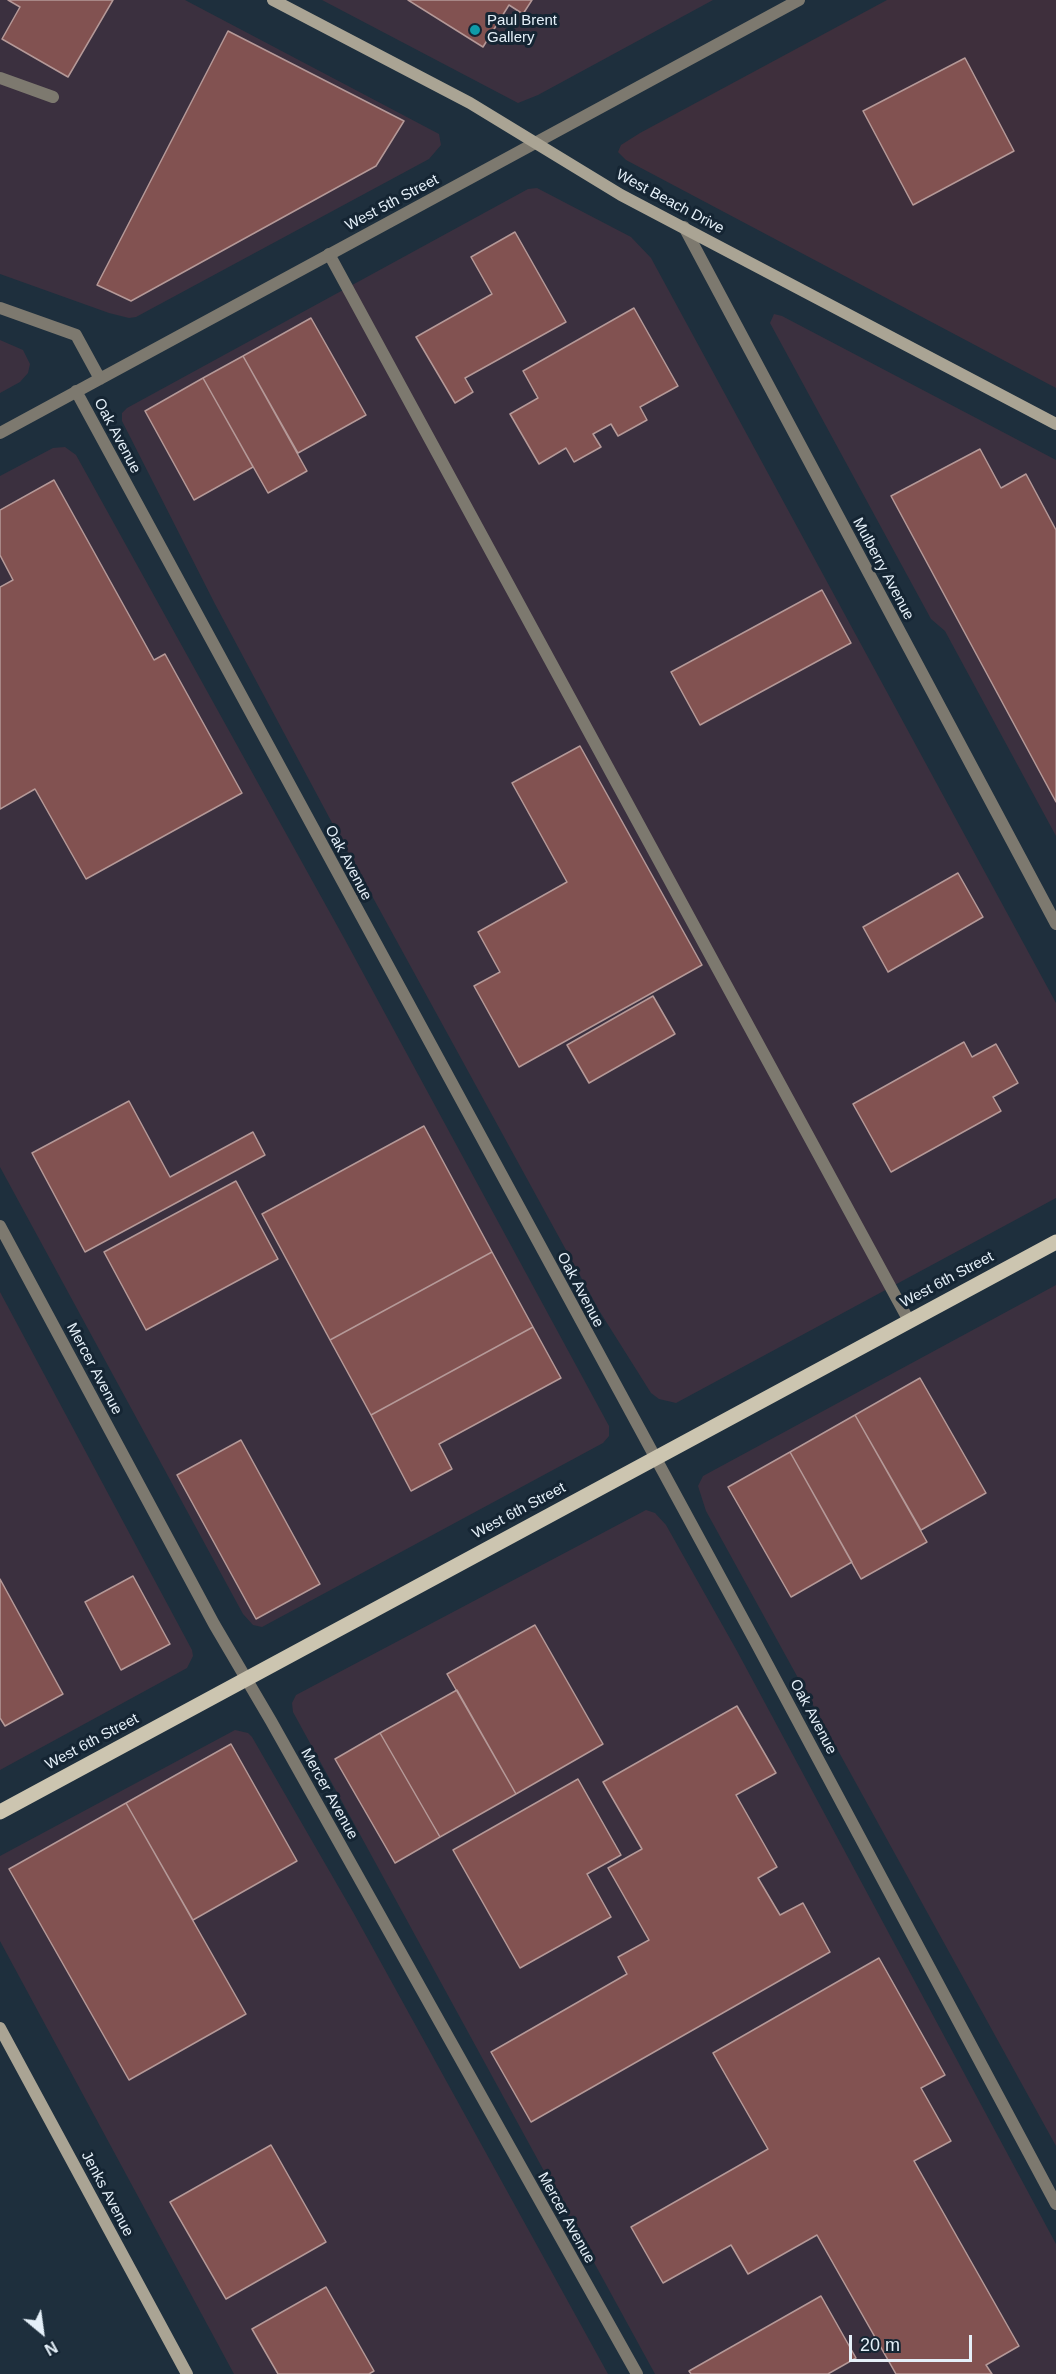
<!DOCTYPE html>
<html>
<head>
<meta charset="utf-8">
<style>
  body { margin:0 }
  #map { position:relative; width:1056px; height:2374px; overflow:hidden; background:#1e2f3d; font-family:Helvetica,sans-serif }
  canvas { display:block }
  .north { position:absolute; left:12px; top:2302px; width:60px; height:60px; -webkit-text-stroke:4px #152533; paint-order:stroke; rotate:151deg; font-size:16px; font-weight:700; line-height:24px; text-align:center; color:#e5f0f9 }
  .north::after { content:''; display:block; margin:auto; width:21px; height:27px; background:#e5f0f9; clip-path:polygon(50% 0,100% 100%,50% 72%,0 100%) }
  .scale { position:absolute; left:849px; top:2335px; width:123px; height:27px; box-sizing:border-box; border:3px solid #e5f0f9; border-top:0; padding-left:8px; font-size:18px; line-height:21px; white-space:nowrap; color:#e5f0f9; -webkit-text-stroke:4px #152533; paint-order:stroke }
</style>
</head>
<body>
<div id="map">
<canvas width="1056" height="2374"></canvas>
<div class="north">N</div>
<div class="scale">20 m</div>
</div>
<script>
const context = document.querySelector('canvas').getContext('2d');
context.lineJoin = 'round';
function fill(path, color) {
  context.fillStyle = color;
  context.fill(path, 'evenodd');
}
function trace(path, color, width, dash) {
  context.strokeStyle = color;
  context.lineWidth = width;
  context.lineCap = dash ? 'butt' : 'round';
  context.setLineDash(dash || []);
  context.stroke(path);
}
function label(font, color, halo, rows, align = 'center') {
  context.font = font + ' Helvetica,sans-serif';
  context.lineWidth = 6;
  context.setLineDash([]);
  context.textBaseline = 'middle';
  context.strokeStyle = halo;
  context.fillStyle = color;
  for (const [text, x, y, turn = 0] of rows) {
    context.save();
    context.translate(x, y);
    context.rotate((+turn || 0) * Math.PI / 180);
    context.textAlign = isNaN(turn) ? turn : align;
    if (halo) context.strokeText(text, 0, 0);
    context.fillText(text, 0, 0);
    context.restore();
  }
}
fill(new Path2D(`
  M0 0H185L439 134 441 145 429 159 136 317 129 318 109 313 0 274Z
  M322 0H713L538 95 518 103Z
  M537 188 631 237 651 258 1056 1003V1198L676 1403 659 1399 651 1393 600 1312 337 832 215 604 122 421V413L127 408 528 189Z
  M774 314 782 316 1056 460V836L945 631 931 619 770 323Z
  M0 340 23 350 30 364 28 373 20 382 0 393Z
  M65 447 76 455 344 938 609 1426V1436L603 1443 262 1627 253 1625 243 1614 0 1167V476L53 448Z
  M1056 1285V2146L706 1511 698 1486 703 1476Z
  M0 1292 192 1650 193 1656 187 1668 0 1770Z
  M646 1510 655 1513 666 1525 737 1651 1056 2244V2374H655L293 1712 292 1703 296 1695Z
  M235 1730 248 1733 252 1737 353 1912 608 2374H234L0 1941V1856Z`), '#3b303f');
fill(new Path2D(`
  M887 0H1056V388L626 160 618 152 621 145 640 133Z`), '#3e2f3c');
const building = new Path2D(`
  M8 0H113L68 77 2 39 20 7Z
  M408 0H532L523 14 509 5 483 47Z
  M228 31 404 121 376 166 131 301 97 285Z
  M965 58 1014 151 913 205 863 111Z
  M515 232 566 322 465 378 473 392 455 403 416 337 492 294 471 257Z
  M634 308 678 386 640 407 647 420 618 436 611 424 593 434 601 447 574 462 566 448 539 464 510 414 538 398 523 371Z
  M311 318 366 415 298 453 243 356Z
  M243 356 307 471 268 493 203 378Z
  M203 378 253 467 194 500 145 411Z
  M980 449 1001 488 1026 474 1056 530V802L891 496Z
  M54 480 154 660 165 654 242 793 86 879 35 789 0 809V587L13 580 0 555V510Z
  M822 590 851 643 700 725 671 672Z
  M580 746 702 965 519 1067 474 986 500 972 478 932 567 882 512 783Z
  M958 873 983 917 888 972 863 927Z
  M653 996 675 1034 589 1083 567 1045Z
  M964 1042 972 1057 996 1044 1018 1083 993 1097 1001 1111 891 1172 853 1104Z
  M129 1101 170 1177 253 1132 265 1155 85 1252 32 1153Z
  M424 1126 492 1252 330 1340 262 1214Z
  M236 1181 278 1259 146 1330 104 1252Z
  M492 1252 533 1327 371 1415 330 1340Z
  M533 1327 561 1378 439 1444 452 1469 411 1491 371 1415Z
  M920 1378 986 1493 921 1530 855 1415Z
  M855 1415 927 1542 861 1579 790 1452Z
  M241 1440 320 1584 256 1619 177 1475Z
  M790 1452 852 1562 791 1597 728 1487Z
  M133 1576 170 1644 121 1670 85 1602Z
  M0 1579 63 1694 5 1726 0 1718Z
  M535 1625 603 1744 516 1794 447 1674Z
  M457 1690 516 1794 440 1837 380 1733Z
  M737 1706 776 1773 736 1795 777 1867 758 1878 780 1915 803 1903 830 1952 531 2122 491 2052 627 1974 618 1957 649 1940 608 1868 642 1849 603 1782Z
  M380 1733 440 1837 395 1863 335 1759Z
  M231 1744 297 1861 193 1920 126 1803Z
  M578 1779 621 1855 587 1874 611 1917 520 1968 453 1850Z
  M126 1803 246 2014 129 2080 9 1869Z
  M879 1958 945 2075 921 2088 951 2141 914 2161 1019 2346 986 2365 992 2374H896L817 2235 748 2274 731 2245 663 2283 631 2227 768 2149 713 2053Z
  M271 2145 326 2242 226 2299 170 2202Z
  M326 2287 374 2371 369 2374H278L252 2329Z
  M821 2296 856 2358 828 2374H691L689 2371Z`);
fill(building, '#825251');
trace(building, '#b59998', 1.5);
trace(new Path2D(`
  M0 78 53 97
  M329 254 909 1321`), '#7d796f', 12);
trace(new Path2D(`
  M684 227 1056 924
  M0 308 76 335 100 379
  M76 391 755 1641 1056 2204
  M0 433 799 0
  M0 1226 214 1624 271 1721 637 2374`), '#7d796f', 12);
trace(new Path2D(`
  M273 0 470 103 621 195 1056 424
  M0 2028 187 2374`), '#aaa494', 12);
trace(new Path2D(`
  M0 1812 1056 1242`), '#ccc5b0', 15);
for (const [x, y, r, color] of [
  [475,30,6,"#0f9aa8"]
]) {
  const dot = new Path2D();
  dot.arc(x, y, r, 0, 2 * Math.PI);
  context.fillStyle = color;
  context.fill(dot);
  trace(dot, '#152533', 2);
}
label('15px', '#e5f0f9', '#152533', [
  ["Paul Brent",487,21],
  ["Gallery",487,38]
], 'left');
label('15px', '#e5f0f9', '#152533', [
  ["West Beach Drive",670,202,28],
  ["West 5th Street",392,203,-28],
  ["Oak Avenue",117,436,62],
  ["Mulberry Avenue",883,569,62],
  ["Oak Avenue",348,863,62],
  ["West 6th Street",947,1280,-28],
  ["Oak Avenue",580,1290,62],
  ["Mercer Avenue",94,1369,62],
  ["West 6th Street",519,1511,-28],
  ["Oak Avenue",813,1717,62],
  ["West 6th Street",92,1742,-28],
  ["Mercer Avenue",329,1794,61],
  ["Jenks Avenue",107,2194,62],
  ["Mercer Avenue",566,2218,61]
]);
</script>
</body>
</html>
